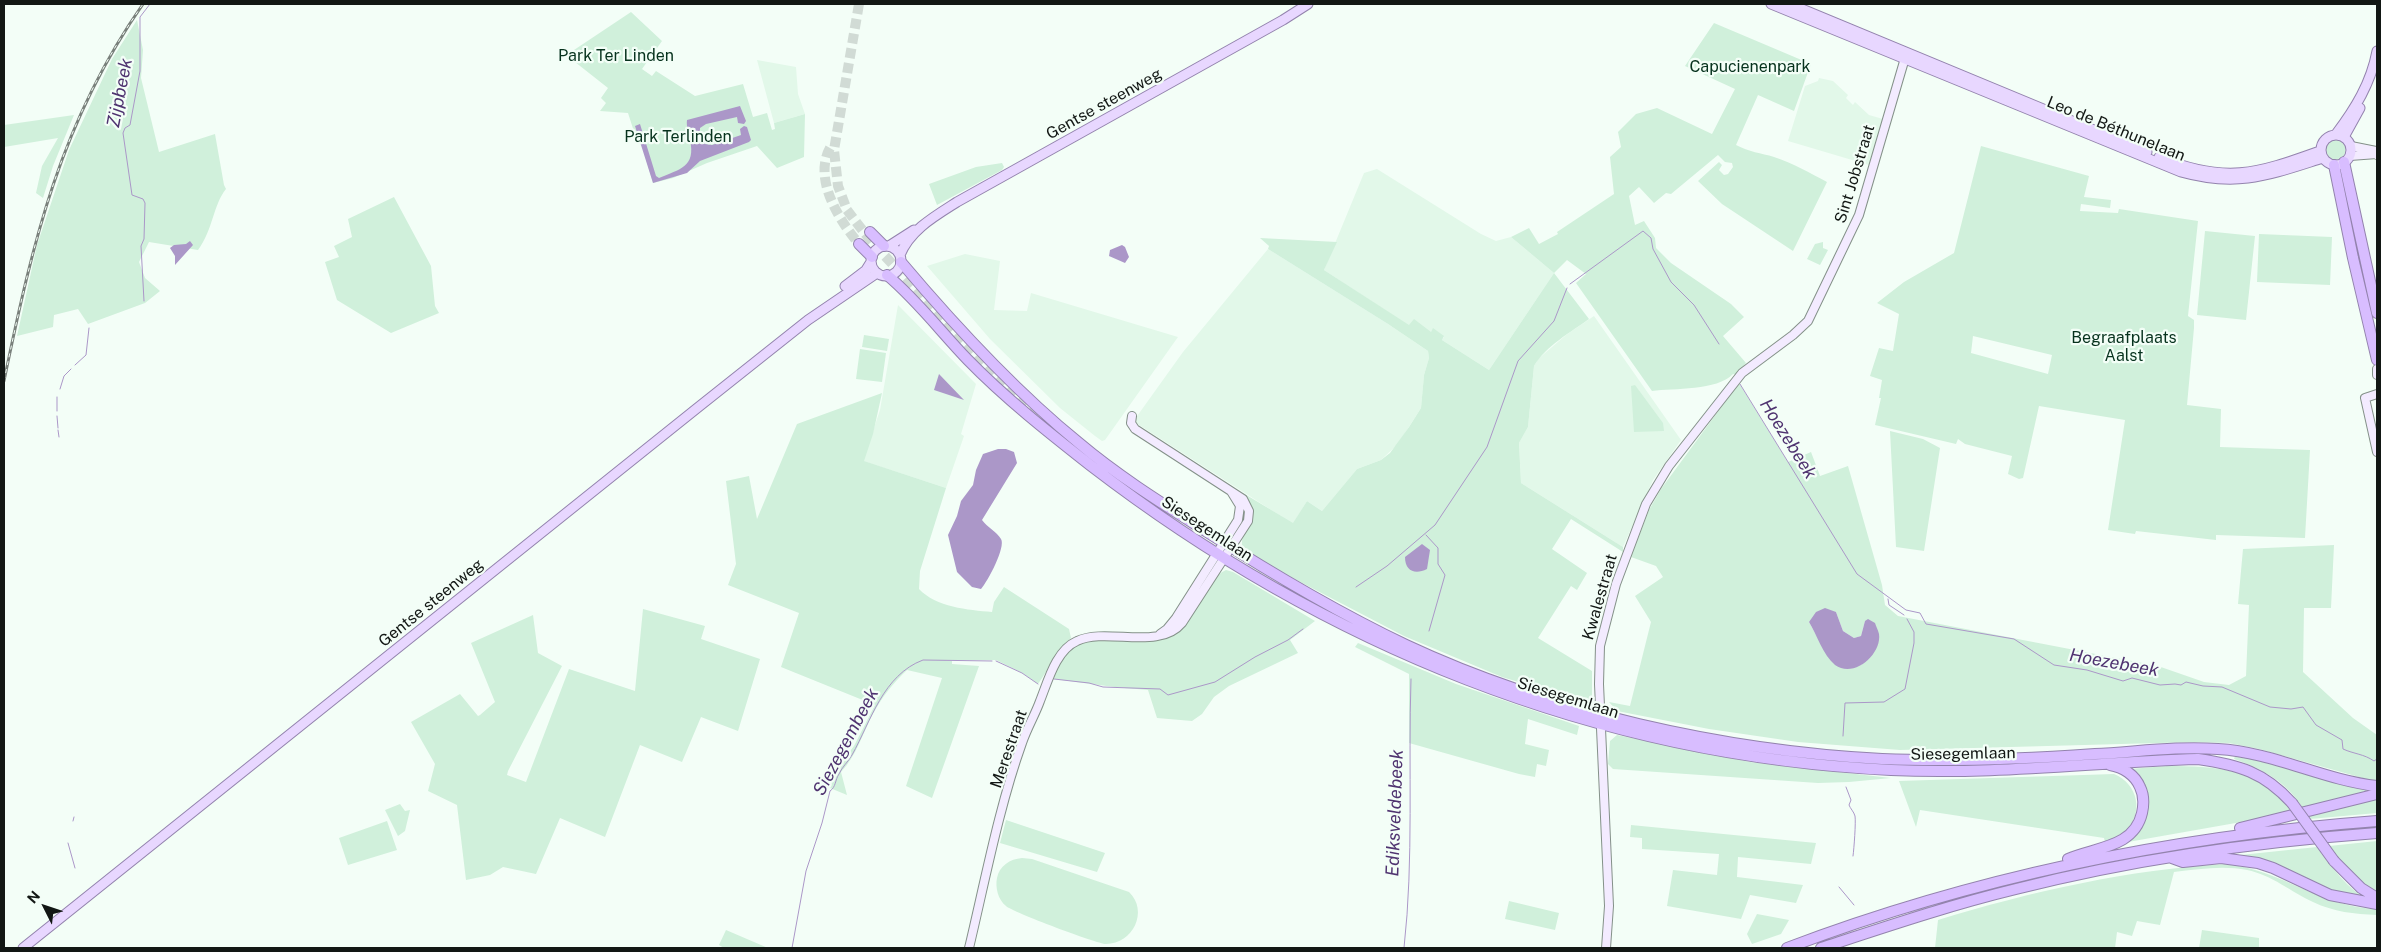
<!DOCTYPE html>
<html>
<head>
<meta charset="utf-8">
<style>
  body { margin:0 }
  #map { position:relative; width:2381px; height:952px; overflow:hidden; background:#f3fef7; font-family:"Public Sans",sans-serif }
  canvas { display:block }
  .frame { position:absolute; inset:0; border:5px solid #121714; pointer-events:none }
  .north { position:absolute; left:20px; top:882px; width:50px; height:50px; -webkit-text-stroke:4px #f3fef7; paint-order:stroke; rotate:311deg; font-size:14px; font-weight:700; line-height:20px; text-align:center; color:#121714 }
  .north::after { content:''; display:block; margin:auto; width:18px; height:22px; background:#121714; clip-path:polygon(50% 0,100% 100%,50% 72%,0 100%) }
</style>
</head>
<body>
<div id="map">
<canvas width="2381" height="952"></canvas>
<div class="frame"></div>
<div class="north">N</div>
</div>
<script>
const context = document.querySelector('canvas').getContext('2d');
context.lineJoin = 'round';
function fill(path, color) {
  context.fillStyle = color;
  context.fill(path, 'evenodd');
}
function trace(path, color, width, dash) {
  context.strokeStyle = color;
  context.lineWidth = width;
  context.lineCap = dash ? 'butt' : 'round';
  context.setLineDash(dash || []);
  context.stroke(path);
}
function label(font, color, halo, rows, align = 'center') {
  context.font = font + ' "Public Sans",sans-serif';
  context.lineWidth = 4.5;
  context.setLineDash([]);
  context.textBaseline = 'middle';
  context.strokeStyle = halo;
  context.fillStyle = color;
  for (const [text, x, y, turn = 0] of rows) {
    context.save();
    context.translate(x, y);
    context.rotate((+turn || 0) * Math.PI / 180);
    context.textAlign = isNaN(turn) ? turn : align;
    if (halo) context.strokeText(text, 0, 0);
    context.fillText(text, 0, 0);
    context.restore();
  }
}
fill(new Path2D(`
  M757 60 796 67 798 94 805 114 774 123Z
  M1819 78 1833 81 1848 95 1846 98 1853 105 1855 102 1869 115 1883 119 1869 165 1788 141 1805 86 1818 81Z
  M1377 169 1481 234 1496 241 1511 237 1554 273 1489 370 1442 340 1444 337 1433 329 1431 332 1409 326 1324 270 1364 173Z
  M1268 249 1388 324 1428 351 1429 358 1424 375 1421 408 1398 444 1381 460 1357 469 1322 511 1307 501 1293 524 1136 423 1135 419 1183 352Z
  M965 254 1000 261 994 310 1027 311 1031 293 1178 337 1105 440 1102 441 1095 436 1060 408 990 339 927 266Z
  M898 305 976 384 961 434 964 436 946 488 863 461 880 410Z
  M1594 316 1681 440 1653 480 1623 547 1521 483 1519 443 1528 427 1534 366 1538 359 1566 335Z`), '#e2f8e9');
fill(new Path2D(`
  M631 12 662 41 642 69 652 76 656 71 695 96 743 84 753 117 767 113 772 130 775 129 774 123 805 114 804 157 777 168 757 146 707 163 673 178 653 183 642 145 640 140 637 141 628 113 600 111 606 103 601 98 608 88 575 62 574 50Z
  M137 20 143 50 141 78 159 152 215 134 224 185 226 189C213 205 213 230 198 250L149 242 139 262 145 278 160 291 145 303 88 324 78 309 54 315 53 327 17 336 37 245 69 150 112 59Z
  M1714 23 1811 64 1794 111 1758 95 1736 145C1749 152 1761 153 1774 157 1793 163 1810 173 1827 182L1793 251 1722 204 1698 181 1719 162 1722 165 1719 170 1724 175 1728 174 1733 167 1732 163 1725 162 1718 155 1671 194 1666 193 1654 203 1639 187 1629 196 1635 225 1644 221 1655 238 1656 248 1671 263 1731 304 1744 317 1723 336 1746 363 1736 375 1733 374C1717 391 1674 388 1652 391L1576 283 1586 274 1567 260 1554 273 1589 319C1571 332 1546 346 1534 366L1528 427 1519 443 1521 483 1623 547V552L1571 519 1552 549 1587 573 1577 590 1571 586 1538 638 1592 671V698L1588 703 1502 677 1404 636 1283 573 1247 551 1242 546C1242 520 1264 525 1243 493L1293 523 1307 501 1322 511 1357 469 1381 460 1390 453 1409 427 1421 408 1424 375 1429 358 1428 351 1388 324 1268 249 1269 246 1260 238 1337 242 1324 270 1409 325 1414 319 1431 332 1433 328 1444 336 1442 340 1489 370 1554 273 1511 237 1529 228 1539 244 1558 234 1557 232 1614 194 1610 157 1621 147 1618 132 1636 114 1657 108 1712 134 1735 89 1685 66Z
  M74 115 53 166 43 198 36 193 42 166 58 138 4 147V125Z
  M2324 149a11 11 0 1 1 22 0a11 11 0 1 1-22 0Z
  M1981 146 2089 176 2084 197 2111 200 2110 208 2081 204 2080 211 2118 213 2119 209 2198 221 2188 316 2194 320V328L2187 405 2221 409 2220 447 2310 450 2305 538 2216 535V540L2136 531 2135 534 2108 530 2125 420 2039 406 2023 478 2019 479 2008 474 2012 456 1965 444 1958 439 1956 444 1875 425 1881 398H1879L1882 380 1870 376 1879 348 1893 351 1899 314 1877 303 1904 282 1954 253ZM1973 336 2052 355 2048 374 1971 353Z
  M1002 163 1004 167 1002 170 937 205 929 184 976 167Z
  M394 197 431 266 435 306 439 313 391 333 337 300 325 262 339 257 334 246 352 237 348 219Z
  M2205 231 2255 236 2246 320 2197 315Z
  M2259 234 2332 237 2330 285 2257 282Z
  M1823 242V248L1828 250 1820 265 1807 259 1815 244Z
  M864 335 889 339 887 351 862 347Z
  M860 349 886 353 882 382 856 379Z
  M1739 383 1788 462 1811 452 1820 476 1848 466 1882 585 1885 605 1898 616 2158 666 2204 682 2229 685 2246 676 2249 605 2238 604 2243 549 2334 545 2331 608H2304L2303 672 2353 718 2377 735V782L2259 749 2229 743 2195 742 1900 750 1798 742 1709 729 1617 711 1609 702 1630 706 1651 622 1635 596 1663 577 1656 566 1631 557 1649 510 1661 489ZM1836 612 1843 631 1854 638 1861 636 1865 621 1862 665 1826 653 1809 622Z
  M1635 385 1663 423 1664 431 1634 432 1631 386Z
  M882 393 873 434 864 461 946 488 920 571 919 589C936 607 968 610 992 612L994 602 1004 587 1069 629 1071 638C1056 650 1049 669 1038 684L1022 673 996 660H946L952 661V664L979 666 932 798 906 786 942 678 907 670C893 683 882 697 873 714 862 734 857 755 841 772L847 795 830 788 831 776 854 746 875 705 781 667 799 613 728 585 736 564 726 481 749 476 757 519 797 424Z
  M1890 431 1923 439 1940 448 1924 551 1896 547Z
  M1226 570 1233 572 1315 621 1290 640 1298 653 1229 686 1214 697 1202 714 1192 721 1157 718 1148 690C1116 688 1086 683 1054 679 1059 660 1068 646 1088 641 1110 640 1158 645 1176 633 1187 626 1194 610 1201 599 1208 589 1214 575 1226 570Z
  M643 609 705 626 701 639 760 659 738 731 701 717 682 762 640 745 605 837 560 818 536 874 503 867 490 875 466 880 457 805 428 791 435 764 411 722 460 694 478 716 480 715 495 702 471 643 533 615 538 653 562 666 508 771 507 775 526 782 569 669 635 691Z
  M1358 643 1456 684 1579 726 1577 735 1528 719 1525 744 1549 750 1546 766 1537 764 1535 777 1519 774 1409 743V674L1355 647Z
  M1617 735 1750 762 1891 778 1849 782 1818 783 1613 769 1608 764 1610 741Z
  M2235 756H2247L2370 791 2303 809C2289 783 2261 768 2234 759Z
  M2167 766C2214 766 2262 768 2291 811L2247 821 2128 842 2137 833 2147 814 2130 769Z
  M2114 774C2138 784 2144 812 2126 831 2121 836 2112 839 2105 842L2104 838 1920 810 1916 827 1899 781Z
  M2377 797V813L2310 819 2308 815Z
  M400 804 405 811 410 810 405 831 398 836 385 810Z
  M1006 820 1105 853 1097 872 1000 843Z
  M387 821 397 850 348 865 339 838Z
  M1631 825 1816 843 1811 864 1738 857 1737 877 1803 885 1796 903 1750 895 1741 919 1667 906 1673 870 1717 875 1719 854 1642 849V838L1630 837Z
  M2377 841V893C2358 881 2342 865 2329 846Z
  M2317 847C2332 867 2347 889 2369 900L2342 896 2231 856Z
  M1022 858 1032 859 1129 892C1149 911 1133 944 1106 944 1098 944 1012 912 1006 906 998 900 995 887 997 878 999 866 1010 859 1022 858Z
  M2225 864C2284 870 2318 907 2377 909V915C2354 914 2334 912 2313 902 2291 892 2272 875 2247 870 2224 865 2198 869 2174 872L2160 925 2137 921 2132 936 2117 932 2115 948H1935L1938 920C2029 892 2131 869 2225 864Z
  M1509 901 1559 913 1555 930 1505 919Z
  M1757 914 1789 920 1781 934 1752 944 1747 934Z
  M726 930 768 948H724L719 945Z
  M2202 930 2259 938V948H2199Z`), '#d0f0db');
fill(new Path2D(`
  M740 106 746 121 744 124 738 123 737 117 706 124 700 128V137L705 144 712 145 741 135 740 129 744 126 747 127 751 140 749 142 700 161 687 173 653 183 635 126 640 124 656 176 659 178C680 169 696 167 690 140 689 133 686 127 687 120Z
  M190 241 193 245 175 265V256L170 248 174 245 186 244Z
  M1122 245 1125 247 1129 257 1125 263 1109 256 1110 250Z
  M939 374 964 400 934 390Z
  M998 449H1006L1014 452 1017 463 982 520C987 527 997 532 1001 539 1006 547 988 581 981 589L972 587 957 572 948 535 957 516 961 501 973 485 976 470 983 454Z
  M1422 544 1430 550 1427 569C1415 575 1405 571 1405 557Z
  M1825 608 1836 612 1843 631 1854 638 1861 636 1865 621 1868 619 1875 623C1876 626 1878 630 1879 634 1882 654 1854 679 1835 665 1823 655 1817 635 1809 622L1816 612Z`), '#ab97c8');
trace(new Path2D(`
  M1570 284 1643 231 1651 238 1653 249 1671 282 1694 305 1719 344
  M144 301 141 246 144 239 145 203 143 199 132 195 123 133 125 128 130 125 140 71V17L150 4
  M75 365 86 355 89 328
  M1740 384 1857 574 1906 610 1920 613 1926 624 2014 639 2054 665 2087 670 2123 681 2132 678 2160 685 2175 684 2181 685 2186 682 2203 686 2222 687 2270 707 2291 709 2303 707 2316 725 2342 740 2343 749C2354 754 2364 754 2374 761L2377 759
  M60 389 64 376 71 369
  M57 397V411
  M57 416 58 428
  M58 430 59 437
  M1426 535 1438 548V564L1445 575 1429 631
  M1356 587 1387 566 1435 525 1487 447 1518 361 1554 321 1567 288
  M1888 599 1889 605 1904 615
  M996 661 1022 673 1038 684
  M1054 679 1089 683 1103 687 1160 689 1168 695 1215 682 1255 657 1288 640 1303 629
  M1843 736 1845 703 1884 702 1905 689 1914 643V632L1907 619
  M1846 787 1851 800 1849 805C1850 808 1854 812 1855 816 1856 822 1854 849 1853 856
  M73 821 74 817
  M68 843 75 868
  M1839 887 1854 905
  M792 948 806 871 822 823 830 791C836 787 835 780 839 774 842 767 848 762 852 755 871 721 883 675 923 660L992 661
  M1404 948C1414 859 1408 768 1411 679`), '#ab97c8', 1);
trace(new Path2D(`
  M859 4 834 150 838 186 847 210 870 240 997 376 1035 413 1060 433
  M830 148C813 179 839 220 859 244`), '#d1dbd5', 10, [10, 5]);
const secondary = new Path2D(`
  M2351 146 2376 151 2377 155
  M2350 156 2377 154
  M2377 369V375
  M2377 394 2365 398 2377 452
  M1160 634 1167 629 1176 618 1238 520 1240 506 1232 493
  M969 948C985 881 999 807 1022 743 1027 728 1035 715 1040 701 1048 681 1056 650 1077 641 1107 627 1159 651 1182 623L1248 521 1249 511 1243 499 1135 429 1131 423 1132 416
  M1606 948 1609 906 1599 684 1600 646 1616 584 1646 504 1669 466 1742 373 1793 335 1808 321 1859 215 1905 58`);
const primary = new Path2D(`
  M1771 4 2181 172C2238 188 2269 175 2323 158
  M1790 4 2147 152
  M2336 134C2355 109 2371 83 2377 51
  M2321 150a15 15 0 1 1 30 0a15 15 0 1 1-30 0Z
  M2344 137 2360 108
  M2159 157C2225 184 2256 174 2320 151
  M889 246 914 230
  M871 261a15 15 0 1 1 30 0a15 15 0 1 1-30 0Z
  M900 255C910 230 935 216 957 202L1283 20 1308 4
  M845 286 866 270 871 262
  M23 948 696 409 808 320 877 273`);
const highway = new Path2D(`
  M2344 162 2377 313
  M2334 165 2353 258 2377 360
  M870 232 884 246
  M859 244 872 257
  M901 262C955 326 1014 390 1079 443 1118 476 1163 504 1207 532 1271 573 1337 612 1406 645 1549 712 1725 751 1882 759 1953 762 2024 759 2095 754 2136 752 2177 746 2218 749 2273 752 2323 780 2377 786
  M887 275C917 300 941 332 968 360 1005 398 1048 432 1090 465 1324 645 1595 756 1891 770 1994 775 2096 762 2198 759 2239 765 2264 772 2292 803
  M2240 828 2377 794
  M2172 858 2183 862 2221 858 2258 863 2273 868 2330 895 2377 904
  M2068 859C2095 847 2134 848 2142 813 2144 804 2144 795 2140 787 2135 775 2123 767 2110 765
  M2334 861 2361 888 2377 898
  M1787 948C1977 876 2175 836 2377 821
  M1821 948C1885 927 1950 905 2016 889 2134 859 2255 842 2377 833`);
trace(secondary, '#849189', 10);
trace(primary, '#9383ad', 11);
trace(highway, '#9383ad', 12);
trace(secondary, '#f3ebff', 8);
trace(primary, '#e8d7ff', 9);
trace(highway, '#d8bdff', 10);
const rail = new Path2D(`
  M4 381C33 241 60 123 143 4`);
trace(rail, '#79807b', 3);
trace(rail, '#f3fef7', 1, [4]);
const highwayBridge = new Path2D(`
  M2292 803 2334 861`);
trace(highwayBridge, '#9383ad', 12, []);
trace(highwayBridge, '#d8bdff', 10);
label('16px', '#06321d', '#f3fef7', [
  ["Park Ter Linden",616,56],
  ["Capucienenpark",1750,67],
  ["Park Terlinden",678,137],
  ["Begraafplaats",2124,338],
  ["Aalst",2124,356]
]);
label('16px', '#121714', '#f3fef7', [
  ["Gentse steenweg",1104,104,-29],
  ["Leo de Béthunelaan",2116,129,22],
  ["Sint Jobstraat",1855,174,-73],
  ["Siesegemlaan",1207,529,33],
  ["Kwalestraat",1600,597,-74],
  ["Gentse steenweg",431,603,-39],
  ["Siesegemlaan",1568,698,17],
  ["Merestraat",1009,749,-71],
  ["Siesegemlaan",1963,754,-1]
]);
label('italic 18px', '#4f3370', '#f3fef7', [
  ["Zijpbeek",120,93,-79],
  ["Hoezebeek",1788,439,58],
  ["Hoezebeek",2114,663,10],
  ["Siezegembeek",846,742,-62],
  ["Ediksveldebeek",1395,813,-88]
]);
</script>
</body>
</html>
